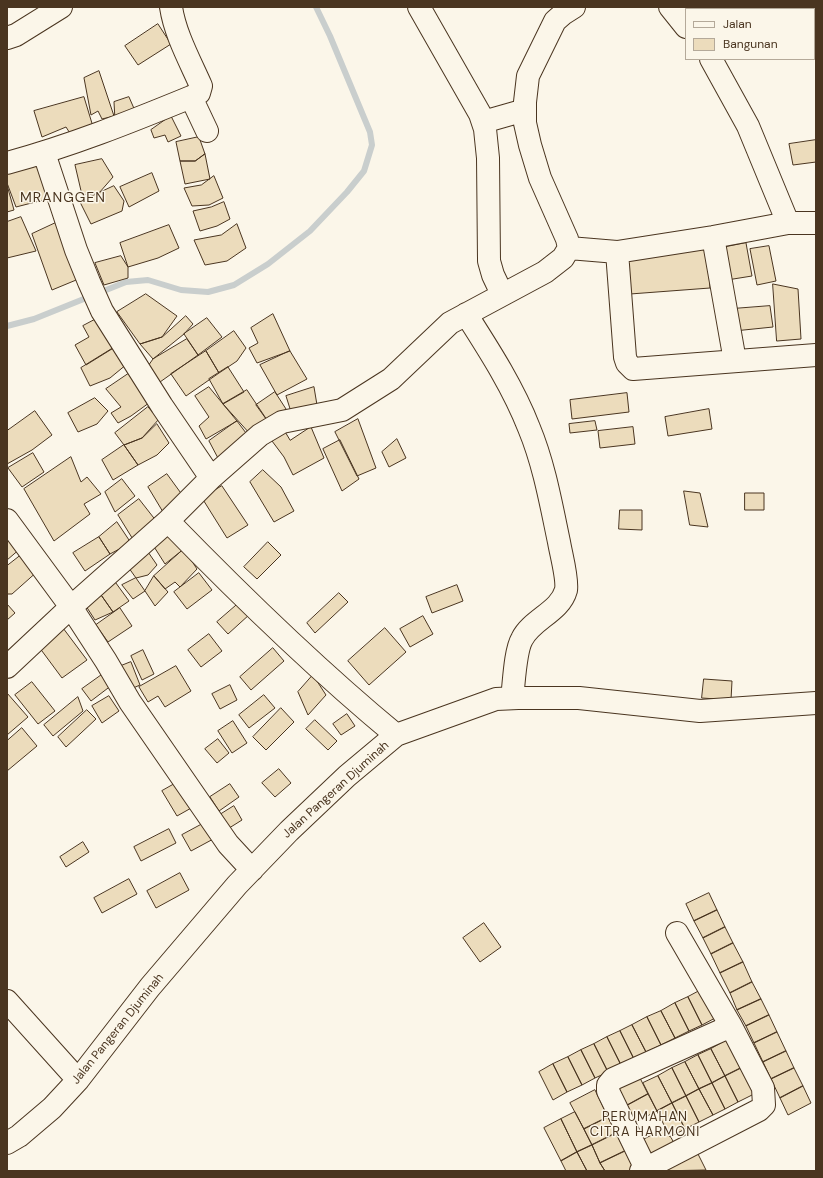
<!DOCTYPE html>
<html>
<head>
<meta charset="utf-8">
<style>
  body { margin:0 }
  #map { position:relative; width:823px; height:1178px; overflow:hidden; background:#fbf6e9; font-family:"DM Sans",sans-serif }
  canvas { display:block }
  .frame { position:absolute; inset:0; border:8px solid #4a3520; pointer-events:none }
  .legend { position:absolute; left:685px; top:8px; width:130px; height:52px; box-sizing:border-box; background:#fbf6e9; border:1px solid #b4a999; margin:0; padding:5px 7px; list-style:none; font-size:12px; color:#4a3520 }
  .legend li { display:flex; align-items:center; gap:8px; height:20px }
  .legend b { width:20px; border:1px solid #b4a999 }
</style>
</head>
<body>
<div id="map">
<canvas width="823" height="1178"></canvas>
<div class="frame"></div>
<ul class="legend">
<li><b style="height:5px;background:#fbf6e9"></b>Jalan</li>
<li><b style="height:11px;background:#ecdcbc"></b>Bangunan</li>
</ul>
</div>
<script>
const context = document.querySelector('canvas').getContext('2d');
context.lineJoin = 'round';
function trace(path, color, width, dash) {
  context.strokeStyle = color;
  context.lineWidth = width;
  context.lineCap = dash ? 'butt' : 'round';
  context.setLineDash(dash || []);
  context.stroke(path);
}
function fill(path, color) {
  context.fillStyle = color;
  context.fill(path, 'evenodd');
}
function label(font, color, halo, rows, align = 'center') {
  context.font = font + ' "DM Sans",sans-serif';
  context.lineWidth = 3;
  context.setLineDash([]);
  context.textBaseline = 'middle';
  context.strokeStyle = halo;
  context.fillStyle = color;
  for (const [text, x, y, turn = 0] of rows) {
    context.save();
    context.translate(x, y);
    context.rotate((+turn || 0) * Math.PI / 180);
    context.textAlign = isNaN(turn) ? turn : align;
    if (halo) context.strokeText(text, 0, 0);
    context.fillText(text, 0, 0);
    context.restore();
  }
}
trace(new Path2D(`
  M7 326 34 319 126 282 148 280 181 290 208 292 234 285 268 264 310 231 347 192 364 171 372 145 370 132 330 36 316 7`), '#c9cecd', 6);
const building = new Path2D(`
  M158 24 171 44 138 65 125 46Z
  M99 71 114 116 102 119 98 111 91 115 84 78Z
  M84 97 94 130 73 138 66 127 42 137 34 111Z
  M129 97 136 113 115 120 114 102Z
  M171 116 181 136 168 142 165 135 154 138 151 130Z
  M199 137 205 154 195 161H180L176 142Z
  M816 140V162L793 165 789 144Z
  M205 154 210 179 185 184 180 161H195Z
  M43 158 55 197 16 207 7 183V170Z
  M102 159 113 177 99 193 82 195 75 165Z
  M152 173 159 191 129 207 120 187Z
  M214 176 223 198 209 205 192 206 184 188 201 185Z
  M7 185 14 210 7 212Z
  M114 186 124 201 122 211 91 224 80 202Z
  M224 202 230 219 217 226 200 231 193 211 211 207Z
  M21 217 36 251 7 258V222Z
  M62 220 81 278 52 290 32 234Z
  M237 224 246 248 227 261 205 265 194 240 221 235Z
  M169 225 179 248 158 258 128 267 120 243Z
  M746 243 752 276 727 280 721 248Z
  M769 246 776 281 757 285 750 249Z
  M707 248 710 288 630 294 626 255Z
  M121 256 128 267V278L104 285 95 263Z
  M773 284 798 289 801 339 777 341Z
  M146 294 177 316 162 337 140 344 117 312Z
  M770 306 773 327 734 331 732 309Z
  M273 314 290 351 257 363 249 348 258 343 251 328Z
  M186 316 193 324 184 334 153 359 140 344 162 337Z
  M100 317 115 347 86 365 75 345 89 337 83 326Z
  M207 318 222 337 198 355 184 334Z
  M234 331 246 348 237 361 219 373 206 351Z
  M187 339 198 355 160 382 148 366 153 359Z
  M115 347 127 364 110 378 90 386 81 368Z
  M206 351 219 373 186 396 171 374Z
  M290 351 307 379 277 395 260 365Z
  M228 367 244 392 223 404 209 379Z
  M134 370 153 400 131 416 118 423 111 413 121 407 106 389Z
  M209 387 237 421 206 439 199 426 209 417 195 396Z
  M314 387 317 405 292 415 286 396Z
  M247 390 269 423 251 435 223 404Z
  M275 392 286 409 269 423 256 405Z
  M627 393 629 412 572 419 570 400Z
  M95 398 108 411 97 424 78 432 68 413Z
  M148 407 159 419 142 438 124 445 115 433Z
  M709 409 712 429 668 436 665 417Z
  M35 411 52 435 32 450 7 464V431Z
  M358 419 376 468 357 476 335 432Z
  M237 421 249 437 219 460 209 441Z
  M595 421 597 430 570 433 569 424Z
  M157 424 169 443 157 455 138 465 124 445 142 438Z
  M311 427 324 458 293 475 284 457 269 437 284 430 290 440Z
  M633 427 635 444 600 448 598 431Z
  M397 439 406 458 389 467 382 452Z
  M340 440 359 479 342 491 323 449Z
  M124 445 138 465 113 480 102 460Z
  M33 453 44 472 22 487 8 468Z
  M71 457 81 482 87 477 101 494 84 504 90 514 54 541 24 489Z
  M263 470 281 487 294 511 274 522 250 482Z
  M167 474 183 496 163 512 148 487Z
  M122 479 135 496 115 512 105 492Z
  M222 486 248 525 227 538 202 498Z
  M684 491 700 493 708 527 690 525Z
  M745 493H764V510H745Z
  M139 499 157 522 134 541 118 515Z
  M620 510H642V530L619 529Z
  M117 522 129 540 125 546 110 554 99 537Z
  M181 522 195 540 165 564 151 542Z
  M11 537 21 548 7 560V540Z
  M99 537 110 554 85 571 73 553Z
  M268 542 281 555 257 579 244 567Z
  M146 549 157 565 148 575 136 578 126 564Z
  M184 549 197 569 180 587 175 582 165 589 154 576Z
  M25 552 39 570 12 594H7V566Z
  M199 573 212 590 187 609 174 592Z
  M154 576 168 592 155 606 145 591Z
  M136 578 145 591 133 599 122 585Z
  M113 579 129 601 113 612 99 592Z
  M457 585 463 601 432 613 426 597Z
  M99 592 113 612 95 620 84 603Z
  M339 593 348 602 315 633 307 623Z
  M239 603 250 614 228 634 217 622Z
  M7 604 15 613 7 620Z
  M120 608 132 626 108 642 96 625Z
  M423 616 433 634 410 647 400 629Z
  M63 628 87 660 62 678 39 647Z
  M385 628 406 652 369 685 348 661Z
  M209 634 222 651 201 667 188 650Z
  M273 648 284 661 251 690 240 677Z
  M143 650 154 674 142 680 131 656Z
  M131 662 140 685 131 689 121 666Z
  M176 666 191 691 165 707 158 696 148 702 139 687Z
  M103 674 112 685 91 701 82 689Z
  M313 675 326 695 308 715 298 692Z
  M704 679 732 681 731 700 702 698Z
  M32 682 55 711 38 724 15 695Z
  M230 685 237 700 220 709 212 694Z
  M7 693 28 717 7 735Z
  M264 695 275 708 249 728 239 715Z
  M109 696 119 711 102 723 92 706Z
  M78 697 83 711 53 736 44 725Z
  M281 708 294 722 266 750 253 737Z
  M87 710 96 719 66 747 58 737Z
  M347 714 355 726 341 735 333 724Z
  M315 720 337 741 328 750 306 729Z
  M233 721 247 743 232 753 218 731Z
  M22 728 37 746 7 771V741Z
  M218 739 229 753 217 763 205 749Z
  M279 769 291 783 275 797 262 783Z
  M178 782 193 807 177 816 162 791Z
  M230 784 239 797 219 811 210 797Z
  M234 806 242 820 226 830 218 816Z
  M208 821 217 837 191 851 182 835Z
  M169 829 176 843 141 861 134 847Z
  M83 842 89 852 66 867 60 857Z
  M180 873 189 890 156 908 147 891Z
  M129 879 137 894 102 913 94 898Z
  M709 893 717 910 694 921 686 904Z
  M717 910 725 927 703 938 694 921Z
  M484 923 501 947 480 962 463 938Z
  M725 927 733 943 711 954 703 938Z
  M733 943 743 962 720 973 711 954Z
  M743 962 752 982 730 993 720 973Z
  M752 982 761 999 737 1010 730 993Z
  M703 989 717 1017 702 1025 688 997Z
  M688 997 702 1025 689 1031 675 1003Z
  M761 999 769 1015 746 1026 737 1010Z
  M675 1003 689 1031 675 1038 661 1011Z
  M661 1011 675 1038 661 1045 647 1017Z
  M769 1015 777 1032 754 1043 746 1026Z
  M647 1017 661 1045 646 1052 632 1025Z
  M632 1025 646 1052 634 1059 620 1031Z
  M620 1031 634 1059 621 1065 607 1037Z
  M777 1032 786 1051 763 1062 754 1043Z
  M607 1037 621 1065 608 1072 594 1044Z
  M727 1040 741 1068 725 1076 711 1049Z
  M594 1044 608 1072 595 1078 581 1050Z
  M711 1049 725 1076 712 1083 698 1055Z
  M581 1050 595 1078 582 1085 568 1057Z
  M786 1051 794 1068 771 1079 763 1062Z
  M698 1055 712 1083 699 1089 685 1062Z
  M568 1057 582 1085 567 1092 553 1064Z
  M685 1062 699 1089 686 1096 672 1068Z
  M553 1064 567 1092 553 1100 539 1072Z
  M672 1068 686 1096 672 1103 658 1076Z
  M741 1068 754 1094 738 1102 725 1076Z
  M794 1068 803 1086 780 1098 771 1079Z
  M639 1076 648 1094 624 1107 614 1089Z
  M658 1076 672 1103 657 1111 643 1083Z
  M725 1076 738 1102 725 1109 712 1083Z
  M712 1083 725 1109 713 1115 699 1089Z
  M803 1086 811 1103 788 1115 780 1098Z
  M699 1089 713 1115 699 1122 686 1096Z
  M595 1090 608 1117 584 1129 570 1103Z
  M648 1094 657 1111 632 1124 624 1107Z
  M686 1096 699 1122 685 1129 672 1103Z
  M672 1103 685 1129 670 1137 657 1111Z
  M575 1112 592 1145 577 1152 561 1119Z
  M608 1117 616 1133 592 1145 584 1129Z
  M561 1119 577 1152 561 1161 544 1128Z
  M666 1128 675 1145 650 1158 641 1141Z
  M616 1133 625 1151 600 1163 592 1145Z
  M592 1145 600 1163 605 1171H587L577 1152Z
  M625 1151 634 1169 630 1171H605L600 1163Z
  M577 1152 587 1171H566L561 1161Z
  M697 1152 706 1170 658 1171Z`);
fill(building, '#ecdcbc');
trace(building, '#4a3520', 1);
const minor = new Path2D(`
  M419 7 480 114 485 129 488 158 489 261 493 275 502 294
  M670 7 686 27
  M7 38 16 35 61 7
  M191 97 207 131
  M483 122 525 110
  M44 153 76 250 89 282 102 311 162 406 211 478
  M7 163C70 146 130 122 191 97L199 93 201 86C190 61 175 34 171 7
  M788 223H816
  M713 237 735 361
  M569 248 617 252 713 237 788 223 748 126 711 59
  M617 252 625 357 627 363 633 369 816 355
  M466 314C489 350 513 387 529 428 544 464 551 504 559 542 561 554 568 579 566 590 560 612 532 619 522 639 515 651 514 684 512 698
  M7 520 71 607 106 661 130 702 228 844 252 870
  M168 521C241 596 316 669 396 735
  M7 667 71 607 168 521 211 478 260 435 282 422 342 410 391 379 450 323 545 272 563 258 569 248 567 239 540 178 530 145 525 123V102L528 76 555 21 563 14 574 7
  M7 1001 78 1080
  M7 1143 19 1136 52 1108 78 1080 150 987 237 885 289 831 347 776 396 735 496 699 518 698H579L700 711 816 703
  M641 1171 759 1110 764 1105 763 1088 731 1026 677 933
  M647 1171 608 1091V1085L613 1079 731 1026`);
trace(minor, '#4a3520', 24);
trace(minor, '#fbf6e9', 22);
label('12px', '#4a3520', '#fbf6e9', [
  ["Jalan Pangeran Djuminah",336,790,-42],
  ["Jalan Pangeran Djuminah",118,1029,-51]
]);
context.letterSpacing = '1px';
label('13px', '#4a3520', '#fbf6e9', [
  ["PERUMAHAN",645,1118],
  ["CITRA HARMONI",645,1133]
]);
context.letterSpacing = '0px';
context.letterSpacing = '1px';
label('14px', '#4a3520', '#fbf6e9', [
  ["MRANGGEN",63,198]
]);
context.letterSpacing = '0px';
</script>
</body>
</html>
